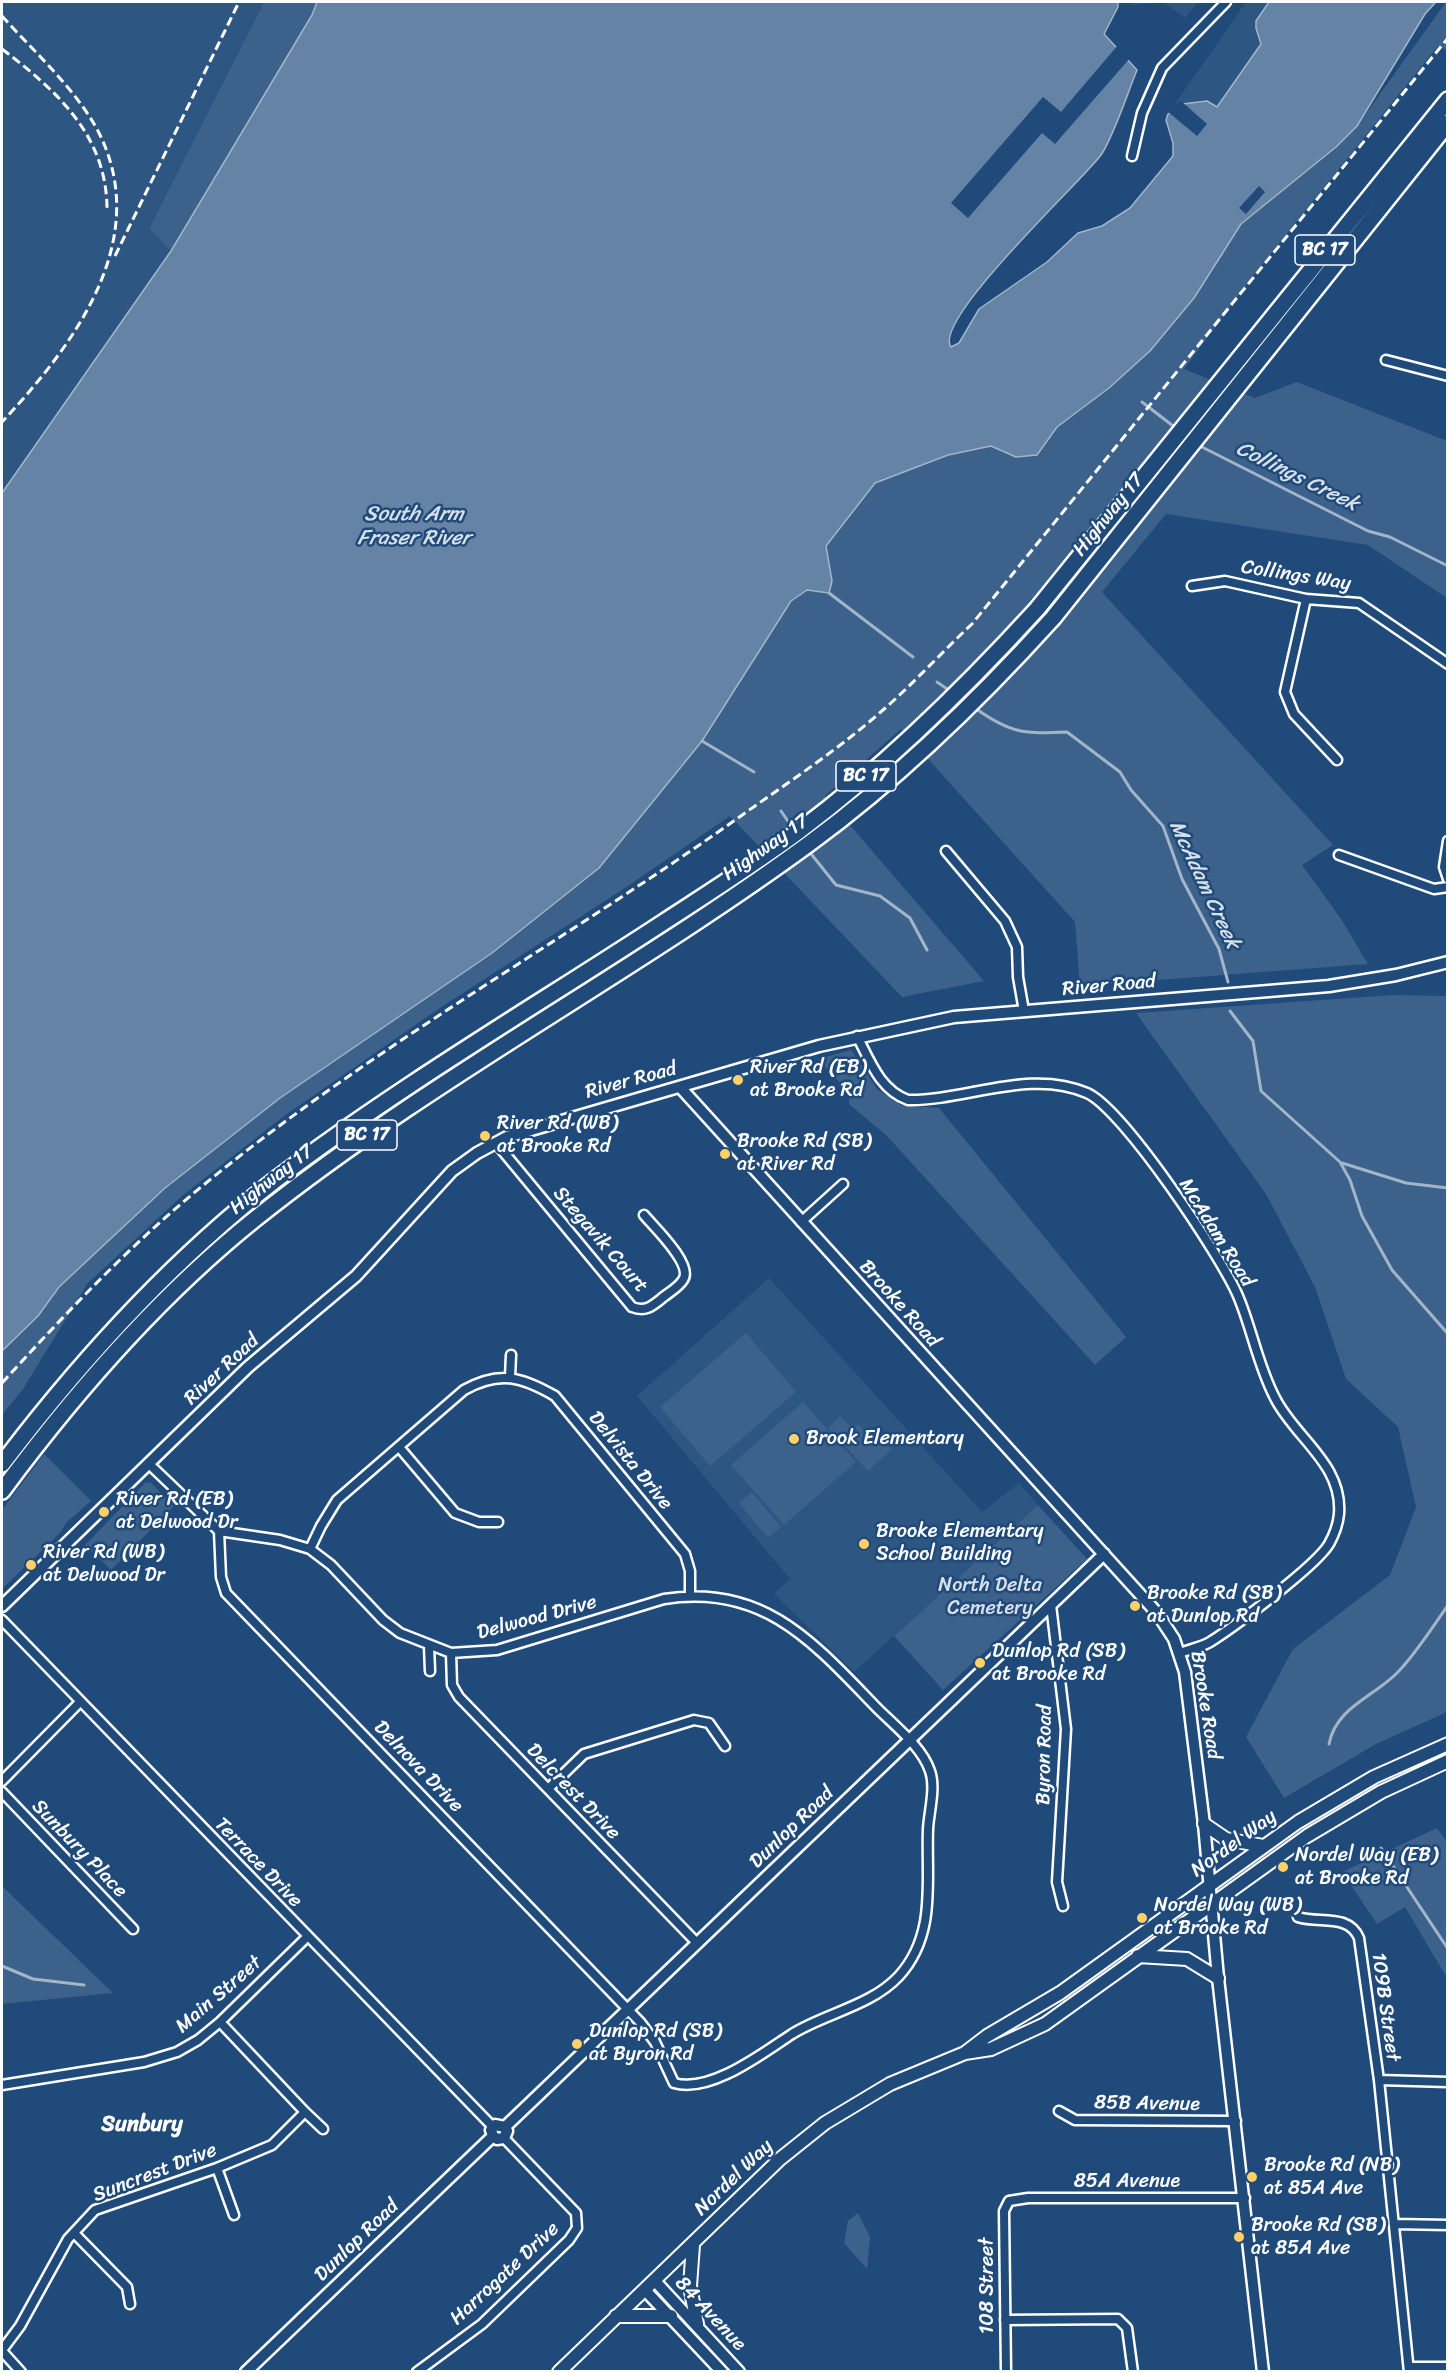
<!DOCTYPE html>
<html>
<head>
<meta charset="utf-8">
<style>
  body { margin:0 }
  #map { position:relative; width:1449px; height:2373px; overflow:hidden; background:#1f4a7a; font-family:Sriracha,sans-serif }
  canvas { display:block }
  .frame { position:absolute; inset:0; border:3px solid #fff; pointer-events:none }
</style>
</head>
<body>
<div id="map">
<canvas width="1449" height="2373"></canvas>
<div class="frame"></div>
</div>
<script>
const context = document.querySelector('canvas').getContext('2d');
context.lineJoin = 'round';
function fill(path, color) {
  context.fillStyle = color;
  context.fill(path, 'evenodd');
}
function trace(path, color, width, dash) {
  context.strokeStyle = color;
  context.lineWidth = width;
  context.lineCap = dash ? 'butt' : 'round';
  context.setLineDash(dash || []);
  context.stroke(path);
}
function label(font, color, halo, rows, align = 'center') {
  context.font = font + ' Sriracha,sans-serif';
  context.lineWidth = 5;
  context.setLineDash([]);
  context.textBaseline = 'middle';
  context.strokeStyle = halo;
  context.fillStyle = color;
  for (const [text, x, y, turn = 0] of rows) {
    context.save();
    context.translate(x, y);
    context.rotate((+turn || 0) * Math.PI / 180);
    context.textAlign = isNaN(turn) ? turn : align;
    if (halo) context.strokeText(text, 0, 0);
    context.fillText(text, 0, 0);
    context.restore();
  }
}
fill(new Path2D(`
  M2 2H264L149 227 171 251 2 493Z
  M1131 2H1198L1185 18 1163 2 1131 5Z
  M1246 2H1269L1256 21V28L1261 44 1217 107 1168 114Z
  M769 1278 982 1512 1019 1483 1038 1505 854 1672 774 1594 790 1579 637 1396Z`), '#2e5683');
fill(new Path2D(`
  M264 2H317L312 15 171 251 149 228Z
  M1446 2 1447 50 1438 46 1256 272 1184 369 1255 398 1297 382 1447 441V598L1368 545 1166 514 1102 592 1333 845 1302 865 1341 919 1368 964 1080 986 1075 922 901 729 825 796 984 981 902 997 730 816 628 886 440 1008 284 1116 182 1196 88 1283 23 1389 2 1415V1351L38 1316 59 1287 165 1188 280 1098 702 741 791 601 807 590 832 580 826 547 875 482 948 455 991 446 1016 457 1037 455 1057 427 1109 388 1150 351 1194 298 1241 224 1336 147 1357 126Z
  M1392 995 1447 996V1712L1376 1744 1284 1798 1246 1737 1293 1649 1390 1575 1416 1507 1398 1427 1346 1379 1315 1287 1266 1194 1136 1013Z
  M851 1050 877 1089 901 1105 939 1108 1126 1337 1095 1365 887 1136 849 1104V1093L818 1059Z
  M746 1333 796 1392 710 1466 660 1407Z
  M803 1402 856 1462 784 1525 731 1465Z
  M840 1416 853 1429 858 1424 872 1439H881L892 1449 868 1471 828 1428Z
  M44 1454 91 1501 67 1522 60 1533 2 1589V1510Z
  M150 1482 174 1506 111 1570 85 1545 145 1483Z
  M752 1492 781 1527 768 1538 739 1503Z
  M1038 1505 1087 1559 943 1690 894 1636Z
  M1437 1828 1447 1842V1978L1405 1907 1377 1924 1342 1872Z
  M2 1886 113 1993 2 2004Z
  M858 2213 870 2237 867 2269 844 2243 848 2221Z`), '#3c618b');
const water = new Path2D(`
  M317 2H1118V7L1104 34 1137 70C1128 92 1113 138 1101 155 1082 181 932 320 951 347L959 343 979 309 1047 262 1078 233 1102 226 1130 208 1173 156V143L1166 120 1168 114 1182 104 1207 101 1217 107 1261 44 1256 28V21L1269 2H1436L1425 14 1357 126 1336 147 1241 224 1194 298 1150 351 1109 388 1057 427 1037 455 1016 457 991 446 948 455 875 483 826 546 832 581 829 593 807 590 791 601 702 741 599 868 492 953 280 1098 165 1188 59 1287 38 1316 2 1351V493L171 251 312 15Z`);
fill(water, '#6583a4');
trace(water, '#a3b5c8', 1.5);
fill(new Path2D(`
  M1118 45 1130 58 1055 144 1042 133 968 218 951 203 1043 97 1061 112Z
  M1181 101 1207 124 1197 136 1167 111Z
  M1259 186 1265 192 1246 214 1239 208Z`), '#1f4a7a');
trace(new Path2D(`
  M1142 402 1177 429
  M1196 444 1368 531 1390 537 1448 566
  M829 593 913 657
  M937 682 950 691
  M975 708C1011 734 1025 734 1067 732L1120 772 1131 790 1163 826 1182 879 1219 949 1228 982
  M702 741 754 772
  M781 811 794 830
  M808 850 836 885 880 896 910 918 927 950
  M1230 1011 1253 1041 1261 1091 1340 1162 1350 1180 1362 1216 1392 1270 1448 1334
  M1342 1163 1406 1183 1448 1188
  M1329 1744C1336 1707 1374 1697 1398 1672 1417 1652 1432 1628 1448 1605
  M1381 1848 1448 1949
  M2 1966 33 1979 84 1985`), '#a3b5c8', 3);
const minor = new Path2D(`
  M1132 156 1142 113 1162 68 1226 2
  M1386 360 1448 376
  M1192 586 1225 581 1306 599 1359 603 1448 664
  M1306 599 1285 692 1294 714 1337 760
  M1448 841 1444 867 1448 879
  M946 851 1005 921 1017 947 1018 977 1024 1011
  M1339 855 1434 889 1448 887
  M857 1036C870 1061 880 1090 908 1100 966 1101 1030 1068 1087 1093 1123 1109 1221 1256 1238 1296 1252 1329 1258 1366 1275 1398 1295 1438 1343 1464 1339 1514 1338 1525 1334 1535 1329 1544 1316 1566 1234 1627 1210 1642 1202 1647 1190 1649 1180 1653
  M496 1143 632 1307C645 1312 651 1307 661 1299 668 1293 678 1288 683 1280 694 1265 654 1227 644 1215
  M801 1222 843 1184
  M510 1377 511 1355
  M399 1447 455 1513 479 1522H498
  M148 1463 219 1531 280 1540 310 1549 331 1565 383 1620 400 1633 451 1653 497 1650 664 1599C764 1583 814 1643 878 1709 895 1726 922 1747 930 1771 936 1788 929 1811 928 1829 926 1881 937 1934 899 1976 871 2006 826 2013 792 2034 763 2053 710 2094 674 2083L655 2042 640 2022 226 1593 221 1577 219 1531
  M310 1549 321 1526 337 1500 464 1390C500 1370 522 1377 555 1396L685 1554 690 1571V1595
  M1051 1605 1066 1729 1057 1882 1063 1906
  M2 1620 493 2127
  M429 1646 430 1671
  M451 1653 452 1685 459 1697 697 1943
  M2 1781 80 1702
  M548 1789 584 1754 694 1720 709 1723 725 1746
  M2 1792 133 1929
  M1298 1917C1319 1924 1348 1913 1359 1938L1379 2080 1409 2372
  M1379 2080 1448 2082
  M2 2085 144 2062 177 2052 198 2040 220 2022 307 1937
  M1059 2111 1075 2120 1236 2121
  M305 2112 323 2129
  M217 2168 234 2215
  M1394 2224 1448 2225
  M74 2233 127 2287 130 2304
  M1005 2320 1118 2319 1127 2328 1133 2372
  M2 2350 20 2326 68 2239 95 2210 217 2168 272 2145 305 2112 220 2022
  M2 2351 21 2372
  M1409 2367H1448
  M417 2372 482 2324 569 2240 577 2228 576 2213 504 2138
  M1006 2372 1004 2211 1009 2201 1028 2198H1245`);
const tertiary = new Path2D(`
  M680 1087 1157 1613 1174 1639 1185 1672 1204 1824 1218 1978 1263 2372
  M2 1606 248 1367 356 1276 452 1171 477 1153 507 1137 819 1046 954 1017 1329 986 1396 975 1448 962
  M505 2127 1104 1554
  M493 2136 497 2139 504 2138 507 2131 505 2127
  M493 2136 491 2130 495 2125 505 2127
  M655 2281 739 2372
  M645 2290 722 2372
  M246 2372 493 2136`);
const secondary = new Path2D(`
  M1204 1824 1226 1839 1263 1846
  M1138 1956 1187 1959 1218 1978
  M966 2052 987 2036 1060 1993 1298 1822 1374 1777 1448 1744
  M693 2245 690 2286 697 2324
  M616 2316H671
  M559 2372 780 2159 825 2123 890 2084 965 2053 991 2049 1045 2024 1307 1836 1381 1792 1448 1761`);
const motorway = new Path2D(`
  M2 1464C81 1360 170 1262 274 1181 398 1087 534 1007 664 922 710 892 756 863 799 831 887 765 964 689 1037 609L1448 100
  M2 1491C76 1391 159 1296 255 1219 430 1079 630 975 810 843 900 777 978 701 1053 618L1448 123`);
trace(minor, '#fff', 13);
trace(tertiary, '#fff', 15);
trace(secondary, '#fff', 16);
trace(motorway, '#fff', 20);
trace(minor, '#1f4a7a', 8);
trace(tertiary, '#1f4a7a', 10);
trace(secondary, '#1f4a7a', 12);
trace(motorway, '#1f4a7a', 15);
trace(new Path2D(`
  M2 16C34 52 75 88 98 131 154 240 73 346 2 422
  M2 49C57 91 108 136 107 212
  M115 256 239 2
  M2 1383C66 1313 132 1243 206 1183 372 1047 563 942 738 818 787 783 838 750 883 710 914 683 942 652 972 624L1448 38`), '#fff', 3, [9, 4.5]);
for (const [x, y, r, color] of [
  [738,1080,6,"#ffd166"],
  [485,1136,6,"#ffd166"],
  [725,1154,6,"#ffd166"],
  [794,1439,6,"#ffd166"],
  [104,1512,6,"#ffd166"],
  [864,1544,6,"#ffd166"],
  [31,1565,6,"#ffd166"],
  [1135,1606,6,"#ffd166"],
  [980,1663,6,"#ffd166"],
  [1283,1867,6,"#ffd166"],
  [1142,1918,6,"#ffd166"],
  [577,2044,6,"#ffd166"],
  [1252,2177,6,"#ffd166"],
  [1239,2237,6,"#ffd166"]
]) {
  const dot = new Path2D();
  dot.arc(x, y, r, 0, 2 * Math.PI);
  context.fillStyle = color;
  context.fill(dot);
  trace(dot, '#1f4a7a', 2);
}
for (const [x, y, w] of [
  [1325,250,60],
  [866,776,60],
  [367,1135,60]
]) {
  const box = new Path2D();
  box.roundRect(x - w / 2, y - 15, w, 30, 4.5);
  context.fillStyle = '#1f4a7a';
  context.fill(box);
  trace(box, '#fff', 1.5);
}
label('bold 18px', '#fff', null, [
  ["BC 17",1325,250],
  ["BC 17",866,776],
  ["BC 17",367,1135]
]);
label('20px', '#fff', '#1f4a7a', [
  ["Highway 17",1109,515,-51],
  ["Collings Way",1296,576,9],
  ["Highway 17",766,848,-35],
  ["River Road",1109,986,-5],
  ["River Road",631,1081,-15],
  ["Highway 17",272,1180,-38],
  ["McAdam Road",1216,1233,58],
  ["Stegavik Court",600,1240,49],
  ["Brooke Road",899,1304,48],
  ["River Road",222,1370,-43],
  ["Delvista Drive",630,1461,51],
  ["Delwood Drive",537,1618,-15],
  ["Brooke Road",1205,1705,81],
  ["Byron Road",1045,1755,-89],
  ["Delnova Drive",418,1767,46],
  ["Delcrest Drive",573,1792,46],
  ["Dunlop Road",792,1828,-44],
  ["Nordel Way",1234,1844,-36],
  ["Sunbury Place",79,1849,46],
  ["Terrace Drive",258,1863,46],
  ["Main Street",219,1995,-41],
  ["109B Street",1385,2007,82],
  ["85B Avenue",1147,2104,1],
  ["Suncrest Drive",155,2173,-21],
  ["Nordel Way",734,2178,-44],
  ["85A Avenue",1127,2182],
  ["Dunlop Road",357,2241,-44],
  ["Harrogate Drive",505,2274,-43],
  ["108 Street",988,2286,-90],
  ["84 Avenue",710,2314,47]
]);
label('20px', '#fff', '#1f4a7a', [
  ["River Rd (EB)",750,1068],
  ["at Brooke Rd",750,1091],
  ["River Rd (WB)",497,1124],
  ["at Brooke Rd",497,1147],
  ["Brooke Rd (SB)",737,1142],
  ["at River Rd",737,1165],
  ["Brook Elementary",806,1439],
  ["River Rd (EB)",116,1500],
  ["at Delwood Dr",116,1523],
  ["Brooke Elementary",876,1532],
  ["School Building",876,1555],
  ["River Rd (WB)",43,1553],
  ["at Delwood Dr",43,1576],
  ["Brooke Rd (SB)",1147,1594],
  ["at Dunlop Rd",1147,1617],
  ["Dunlop Rd (SB)",992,1652],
  ["at Brooke Rd",992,1675],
  ["Nordel Way (EB)",1295,1856],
  ["at Brooke Rd",1295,1879],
  ["Nordel Way (WB)",1154,1906],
  ["at Brooke Rd",1154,1929],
  ["Dunlop Rd (SB)",589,2032],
  ["at Byron Rd",589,2055],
  ["Brooke Rd (NB)",1264,2166],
  ["at 85A Ave",1264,2189],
  ["Brooke Rd (SB)",1251,2226],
  ["at 85A Ave",1251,2249]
], 'left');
label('20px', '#d8dfe8', '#1f4a7a', [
  ["North Delta",990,1586],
  ["Cemetery",990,1609]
]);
label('italic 21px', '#d8e0e8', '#1f4a7a', [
  ["Collings Creek",1297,477,26],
  ["South Arm",414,515],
  ["Fraser River",414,539],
  ["McAdam Creek",1204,885,65]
]);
label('bold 22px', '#fff', '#1f4a7a', [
  ["Sunbury",142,2125]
]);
</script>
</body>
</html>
